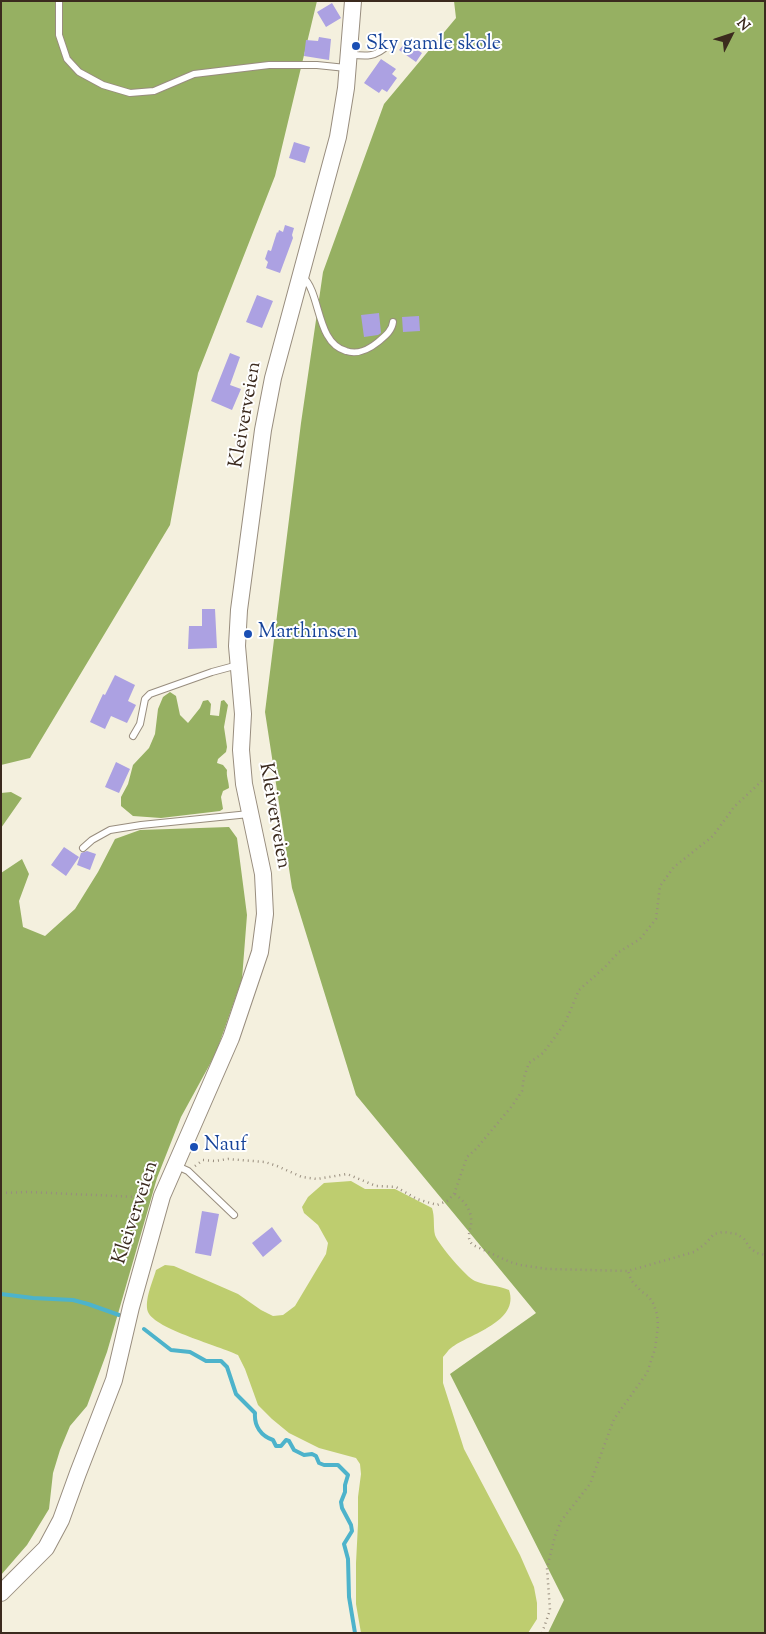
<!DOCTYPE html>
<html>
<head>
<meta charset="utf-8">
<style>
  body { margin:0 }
  #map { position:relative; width:766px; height:1634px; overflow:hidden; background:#f4f0de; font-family:"Sorts Mill Goudy",serif }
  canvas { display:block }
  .frame { position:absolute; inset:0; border:2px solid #3b2a1e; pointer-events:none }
  .north { position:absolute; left:706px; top:10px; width:50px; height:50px; -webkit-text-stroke:4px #fff; paint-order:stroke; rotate:49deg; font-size:14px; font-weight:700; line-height:20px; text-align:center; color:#3b2a1e }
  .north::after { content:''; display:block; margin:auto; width:18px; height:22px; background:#3b2a1e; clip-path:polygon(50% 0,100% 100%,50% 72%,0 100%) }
</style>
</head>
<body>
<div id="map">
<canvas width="766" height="1634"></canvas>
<div class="frame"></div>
<div class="north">N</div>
</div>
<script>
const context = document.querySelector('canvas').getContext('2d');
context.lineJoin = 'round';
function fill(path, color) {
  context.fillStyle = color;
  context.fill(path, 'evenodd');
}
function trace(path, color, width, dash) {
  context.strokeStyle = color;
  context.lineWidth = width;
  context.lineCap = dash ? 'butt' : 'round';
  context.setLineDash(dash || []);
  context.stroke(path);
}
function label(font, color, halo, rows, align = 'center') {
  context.font = font + ' "Sorts Mill Goudy",serif';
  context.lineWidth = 4;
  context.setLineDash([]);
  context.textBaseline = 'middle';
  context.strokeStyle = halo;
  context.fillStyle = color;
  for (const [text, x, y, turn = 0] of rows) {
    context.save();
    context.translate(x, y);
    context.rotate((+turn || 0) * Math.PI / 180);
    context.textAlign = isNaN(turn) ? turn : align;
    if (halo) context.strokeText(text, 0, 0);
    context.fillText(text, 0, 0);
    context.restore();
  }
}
fill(new Path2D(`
  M351 1181 365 1189H395L432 1208C435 1217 433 1226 435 1235 438 1244 467 1278 475 1281 486 1286 498 1285 509 1290 520 1322 469 1334 451 1348 448 1350 446 1354 443 1357V1383L464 1449 520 1555 534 1587 537 1603V1619L528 1633H361L356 1604V1563L358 1524V1497L361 1474 360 1464 356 1458 319 1448 289 1433 272 1419 258 1405 245 1369 238 1355C220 1346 155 1329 148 1312 144 1300 153 1281 156 1270L165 1265 174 1266 238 1294 261 1310 273 1316 283 1315 295 1306 326 1254 328 1243 318 1225 304 1213 302 1207 308 1197 324 1183Z`), '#becd6f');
fill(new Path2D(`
  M1 1H317L275 176 198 373 170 525 30 758 1 765Z
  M454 1H765V1633H548L564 1600 450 1374 536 1313 356 1095 292 888 265 712 301 423 323 272 384 104 456 18Z
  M170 692 176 696 180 715 188 723 200 708 203 701 208 700 211 704 210 715 219 716 221 701 224 700 228 705 224 727 227 747 226 752 218 759 217 763 223 765 227 770C226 776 229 782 229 788L223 791 221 797 223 809 220 811 161 818 133 816 121 806V797L128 784 133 765 149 748 155 734 158 709 163 697Z
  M11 792 22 798 1 828V793Z
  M229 827 237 838 247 915 242 979 216 1053 181 1117 157 1178 107 1352 87 1406 70 1426 60 1450 53 1473 49 1509 27 1545 1 1575V873L22 859 29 874 19 901 23 927 45 936 75 909 98 872 115 839 140 830Z`), '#96b062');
trace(new Path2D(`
  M1 1294 33 1298 73 1300 88 1304 119 1315
  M144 1329 171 1350 190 1352 206 1361H221L227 1367 236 1394 255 1413C254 1426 261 1436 273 1440L276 1446H281L286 1440 289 1441 294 1450 304 1455 312 1454 316 1456 319 1463 324 1465H338L348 1475 345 1485V1492L341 1502 342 1508 351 1525 352 1531 344 1544 348 1559 349 1597 355 1633`), '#4db3cb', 4);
fill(new Path2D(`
  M332 3 341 18 326 27 317 12Z
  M319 37 331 39 329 60 304 56 306 40 318 41Z
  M406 42 422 53 416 62 399 50Z
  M381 59 396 69 392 74 397 78 387 92 382 89 379 93 364 83Z
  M294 142 310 147 305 163 289 158Z
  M285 225 294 228 292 235 293 238 280 273 266 268 268 262 265 259 268 250 271 251 277 232 278 233 279 230 283 232Z
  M257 295 273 301 262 328 246 322Z
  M379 313 381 333 378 335 364 337 361 315Z
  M419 316 420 331 403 332 402 317Z
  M230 353 240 357 230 385 241 389 232 410 211 401Z
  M202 609H215L217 648 188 649 189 626H202Z
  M115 675 135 685 128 701 136 705 127 723 111 716 105 729 90 722 103 694 105 695Z
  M116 762 130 769 119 793 105 787Z
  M64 847 79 857 66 876 51 865Z
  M87 851 96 854 90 870 77 865 81 853Z
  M202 1211 219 1214 211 1256 195 1253Z
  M272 1227 282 1241 263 1257 252 1243Z`), '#aca1e2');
const service = new Path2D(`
  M59 1V35L67 59 79 72 103 85 130 93 154 91 194 74 269 65H317L346 68
  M350 54C366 57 376 57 388 45
  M303 277C321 293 316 343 346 351 358 355 368 350 378 342 385 336 392 331 393 322
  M133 736 140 724 145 699 150 694 212 672 238 665
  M83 848 92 840 110 830 141 825 249 814
  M175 1165 188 1171 234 1215`);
const tertiary = new Path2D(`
  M1 1593 46 1548 61 1520 78 1473 114 1380 131 1307 162 1196 231 1038 260 952 265 914 263 874 244 784 241 750 243 714 237 646 239 610 263 430 273 378 338 137 346 88 353 1`);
trace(service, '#988d7e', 8);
trace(tertiary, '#988d7e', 18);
trace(new Path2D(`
  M195 1166 203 1160 215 1161 228 1159 265 1162 277 1166 302 1177 317 1179 347 1174 376 1186 396 1187 417 1199 437 1205 447 1201 454 1194 467 1157 476 1149 512 1106 522 1091 524 1077 529 1063 543 1053 555 1037 565 1023 579 990 605 967 619 952 640 939 656 919 660 886 674 867 713 836 734 807 765 778
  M1 1193 28 1192 139 1197 147 1196
  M455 1194C462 1200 470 1207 471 1218 473 1228 464 1237 473 1245L510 1262 520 1265 547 1269 628 1271 694 1252 705 1244 714 1234 723 1232 737 1234 744 1239 750 1248 757 1253 765 1255
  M542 1633 550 1610 547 1568 555 1536 561 1521 590 1484 614 1419 647 1373 655 1349 658 1326 657 1314 653 1303 649 1297 641 1291 631 1280 628 1271`), '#988d7e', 2.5, [1, 4]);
trace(service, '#fff', 6);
trace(tertiary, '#fff', 16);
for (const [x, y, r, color] of [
  [356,46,5,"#1a4fb4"],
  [248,634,5,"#1a4fb4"],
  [194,1147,5,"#1a4fb4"]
]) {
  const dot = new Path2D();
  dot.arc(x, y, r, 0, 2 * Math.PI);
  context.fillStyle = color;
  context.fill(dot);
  trace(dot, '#fff', 2);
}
label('20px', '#164399', '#fff', [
  ["Sky gamle skole",366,46],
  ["Marthinsen",258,634],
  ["Nauf",204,1147]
], 'left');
label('20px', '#3b2a1e', '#fff', [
  ["Kleiverveien",247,415,-80],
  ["Kleiverveien",273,816,80],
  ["Kleiverveien",137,1213,-72]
]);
</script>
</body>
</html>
